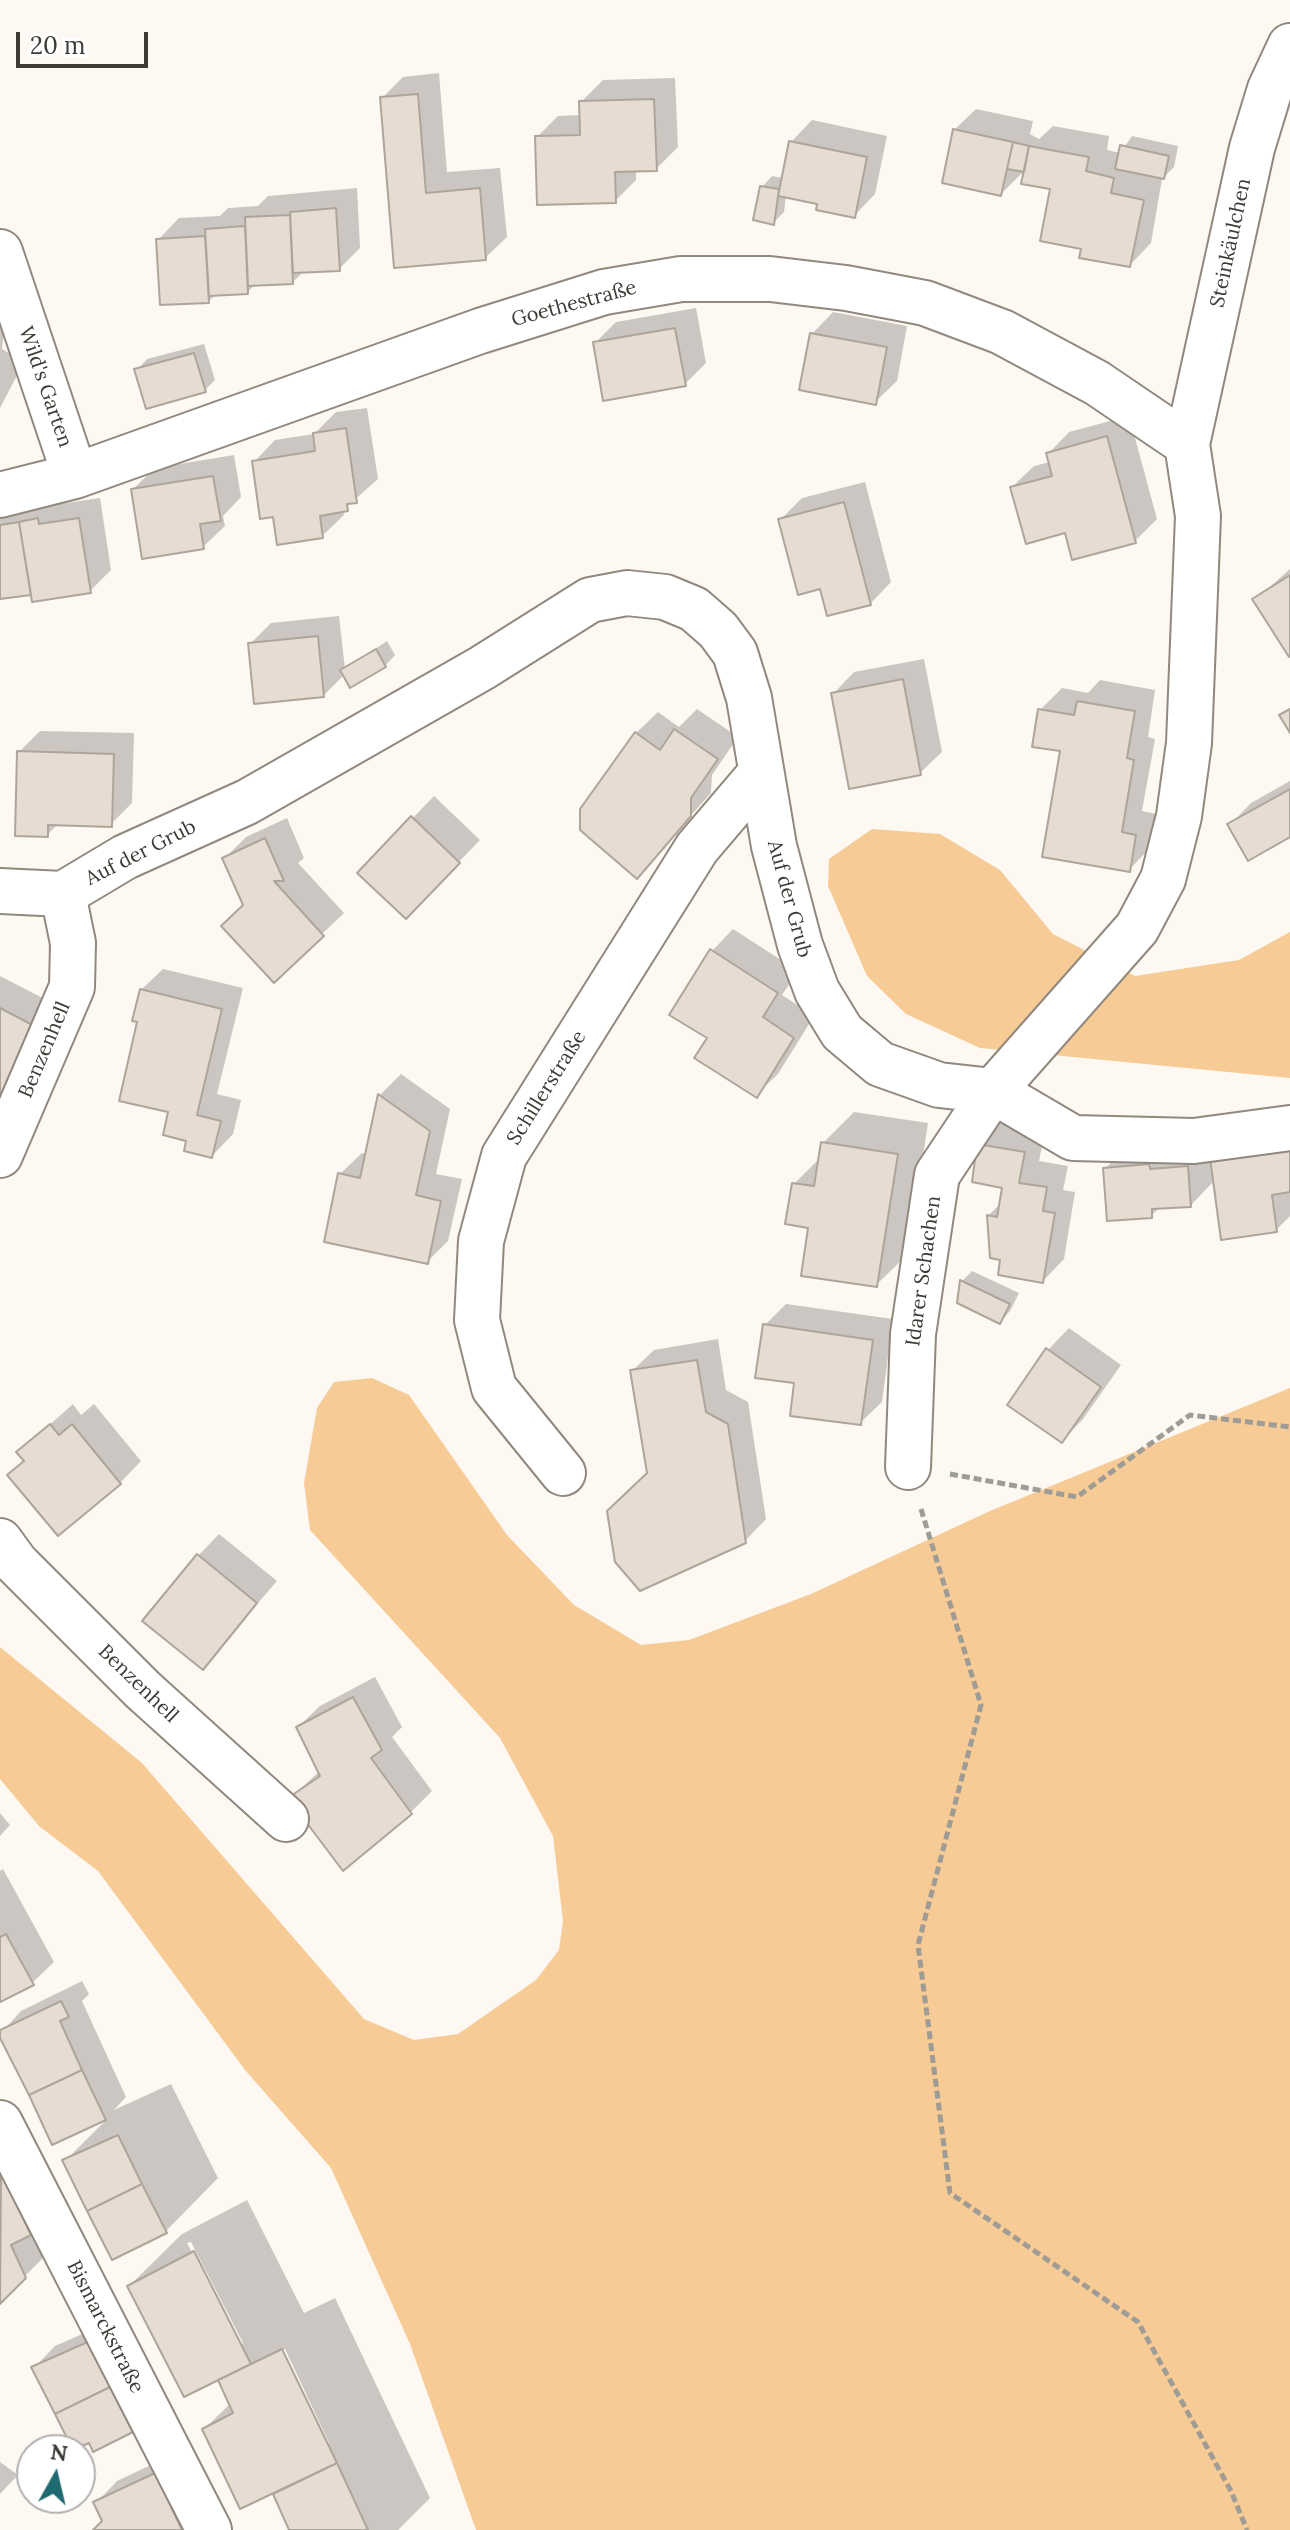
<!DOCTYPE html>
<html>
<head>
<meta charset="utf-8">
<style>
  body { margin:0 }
  #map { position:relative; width:1290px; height:2530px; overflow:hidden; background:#fef8f2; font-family:Lora,serif }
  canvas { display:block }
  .north { position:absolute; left:16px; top:2434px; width:80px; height:80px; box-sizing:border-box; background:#fff; border:2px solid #b2b1af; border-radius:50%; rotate:8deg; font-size:22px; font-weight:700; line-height:32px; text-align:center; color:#3e3b36 }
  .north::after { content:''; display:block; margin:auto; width:28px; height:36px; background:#1e6a70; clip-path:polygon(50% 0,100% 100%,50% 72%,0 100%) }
  .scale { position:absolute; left:16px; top:32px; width:132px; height:36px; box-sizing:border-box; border:4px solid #3e3b36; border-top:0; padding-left:10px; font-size:24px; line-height:28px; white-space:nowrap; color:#3e3b36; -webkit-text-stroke:6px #fff; paint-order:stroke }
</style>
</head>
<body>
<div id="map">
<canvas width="1290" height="2530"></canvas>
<div class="north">N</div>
<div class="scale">20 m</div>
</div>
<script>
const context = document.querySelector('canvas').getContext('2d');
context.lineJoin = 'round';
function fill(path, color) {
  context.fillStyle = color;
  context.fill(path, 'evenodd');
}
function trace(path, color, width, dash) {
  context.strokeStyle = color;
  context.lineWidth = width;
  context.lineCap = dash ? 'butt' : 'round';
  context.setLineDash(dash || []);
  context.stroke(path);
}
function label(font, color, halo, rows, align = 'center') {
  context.font = font + ' Lora,serif';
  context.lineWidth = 7;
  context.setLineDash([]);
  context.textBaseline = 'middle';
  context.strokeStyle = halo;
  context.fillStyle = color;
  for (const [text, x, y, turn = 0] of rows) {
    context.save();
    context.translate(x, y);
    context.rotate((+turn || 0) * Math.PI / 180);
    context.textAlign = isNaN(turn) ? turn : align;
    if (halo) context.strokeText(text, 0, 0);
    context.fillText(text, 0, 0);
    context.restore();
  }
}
fill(new Path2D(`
  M872 829 940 834 1000 870 1053 934 1135 976 1239 960 1290 932V1078L980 1048 906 1014 867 976 828 886 829 859Z
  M372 1378 409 1395 507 1535 574 1605 641 1645 689 1640 811 1594 990 1511 1290 1388V2530H476L410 2344 331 2168 245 2070 98 1871 39 1826 0 1779V1647L142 1763 364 2019 414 2040 458 2034 536 1980 559 1950 563 1921 553 1836 500 1738 310 1530 304 1483 317 1408 334 1382Z`), '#f7cb95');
fill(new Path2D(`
  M439 73 447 172 500 168 507 237 485 258 396 266 382 98 403 77Z
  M675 78 678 147 656 169H636V180L615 201 537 137 558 116 582 115 581 102 603 80Z
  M976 109 1033 121 1030 134 1039 139 1053 126 1109 136 1107 150 1120 153 1132 136 1178 146 1174 167 1162 179 1151 243 1130 265 1083 247 1053 188 1027 168 1001 194 954 130Z
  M812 120 887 136 875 194 854 216 820 202 786 195 784 212 774 222 762 187 772 176 783 178 791 142Z
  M357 188 360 248 339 269 304 271 293 282 256 283 248 292 216 294 209 301 158 240 179 218 220 216 228 208 258 206 268 196Z
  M0 283 6 314 2 349 24 362 0 408Z
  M696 308 706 363 685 384 595 343 616 322Z
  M833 312 907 326 897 381 875 402 812 334Z
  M204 344 215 380 204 391 137 370 147 359Z
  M367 408 378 479 343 510 344 515 322 536 275 515 254 462 275 440 314 434 336 412Z
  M1129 416 1157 519 1135 541 1067 531 1012 487 1034 466 1050 462 1048 454 1069 432Z
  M234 455 241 497 223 516 225 526 203 547 133 489 155 468Z
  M865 482 891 582 870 604 821 587 780 520 802 498Z
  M59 498 60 504 100 498 111 570 90 591 0 597V507Z
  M1290 569V653L1255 600Z
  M339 616 345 669 387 641 395 655 385 666 345 674 324 695 250 644 271 623Z
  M924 659 942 752 920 773 833 694 854 672Z
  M1100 680 1155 690 1148 737 1155 739 1142 811 1156 814 1150 848 1129 870 1040 710 1062 688 1088 693Z
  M697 709 738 737 712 775 711 793 637 876 636 733 658 712 679 727Z
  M40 731 134 733 132 803 111 824 59 823 47 835 19 752Z
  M1290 781V835L1230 825 1251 803Z
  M434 796 480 840 427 895 360 873Z
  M287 818 304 858 298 863 344 913 274 980 224 859 246 837Z
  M733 929 798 971 782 995 814 1016 778 1074 756 1095 710 1037 712 951Z
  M163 969 243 988 217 1094 241 1100 233 1134 212 1156 188 1139 171 1111 140 1020 141 990Z
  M0 976 66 1010 0 1114Z
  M401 1074 450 1109 436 1174 462 1179 448 1241 427 1262 340 1174 362 1153 367 1154 380 1095Z
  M854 1112 928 1123 908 1254 876 1285 811 1226 794 1184 821 1157 823 1143Z
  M1000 1123 1045 1131 1039 1161 1068 1166 1063 1190 1075 1192 1064 1259 1043 1281 1003 1258 992 1257 989 1215 1001 1203 1004 1186 979 1145Z
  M1290 1126V1216L1276 1230 1215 1180 1191 1205 1160 1207 1151 1216 1105 1169 1126 1147Z
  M972 1271 1019 1293 1010 1311 1000 1322 962 1281Z
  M786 1304 893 1319 882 1402 860 1423 797 1381 765 1325Z
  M1069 1328 1121 1365 1083 1419 1062 1441 1048 1350Z
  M718 1339 726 1390 748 1402 766 1519 745 1541 649 1473 632 1371 654 1350Z
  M73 1404 81 1415 94 1404 141 1461 120 1483 25 1460 19 1452Z
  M219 1534 277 1581 203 1667 198 1556Z
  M375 1677 402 1727 392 1737 432 1791 411 1812 290 1798 320 1771 298 1727 320 1706Z
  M0 1813 10 1825 0 1836Z
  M3 1869 54 1962 32 1983 0 2000V1871Z
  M82 1981 89 1994 82 2001 126 2097 114 2110 171 2084 218 2178 166 2231 65 2161 108 2118 53 2142 0 2034 21 2011Z
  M0 2163 46 2255 0 2301Z
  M247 2200 304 2313 335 2298 430 2498 398 2530H292L274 2491 204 2429 231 2403 218 2377 129 2286 182 2234ZM191 2242 243 2343 240 2346 187 2243ZM285 2349 329 2443H324L281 2351Z
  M112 2321 153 2409 132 2430 34 2368 55 2346Z
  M176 2453 214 2530H95L105 2521 96 2503 117 2481Z
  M0 2462 18 2475 0 2494Z`), '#0003');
const building = new Path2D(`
  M418 94 426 193 480 188 486 260 394 268 380 97Z
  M654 99 657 171 615 172 616 203 537 205 535 136 580 135 579 101Z
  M953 129 1013 142 1001 196 942 183Z
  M789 141 867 157 855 218 816 210 817 204 778 196Z
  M1013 142 1029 146 1024 172 1007 169Z
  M1120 145 1169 156 1164 179 1115 169Z
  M1029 146 1089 157 1086 171 1114 178 1111 193 1144 200 1130 267 1079 258 1081 249 1040 241 1050 189 1021 184Z
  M760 186 779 189 774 225 753 220Z
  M336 208 340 271 293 273 290 212Z
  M290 215 293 284 248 286 245 217Z
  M245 226 248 294 209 296 205 229Z
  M205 236 209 303 160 305 156 239Z
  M675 328 686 386 603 401 593 342Z
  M810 333 887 347 876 405 799 390Z
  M194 353 206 392 146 409 134 369Z
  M346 428 357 503 347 504 348 511 320 516 323 538 277 545 273 517 260 519 252 461 315 451 313 433Z
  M1107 436 1136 543 1072 560 1065 533 1026 544 1010 487 1052 476 1046 453Z
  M213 476 221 521 200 524 204 549 142 559 131 489Z
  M844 502 871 605 827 616 820 589 798 595 778 519Z
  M38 518 39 524 79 518 91 593 32 602 19 522Z
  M19 522 31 595 0 599V525Z
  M1290 575V656L1289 657 1252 599Z
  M318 636 324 697 254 704 248 643Z
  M376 649 386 667 350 688 340 670Z
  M903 679 921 775 849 789 831 693Z
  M1077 701 1135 711 1127 758 1134 760 1122 832 1136 835 1130 872 1042 857 1060 751 1032 747 1038 709 1074 715Z
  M1290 709V733L1279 715Z
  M674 729 718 759 691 798V816L637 879 580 830V809L635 732 660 750Z
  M17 751 114 754 112 827 48 825V837L15 836Z
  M1290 789V837L1248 861 1227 824Z
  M411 816 460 863 406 919 357 873Z
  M265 838 284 881H274L324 936 274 983 221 926 243 905 222 858Z
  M710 949 778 993 763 1017 794 1038 757 1098 694 1058 707 1038 669 1015Z
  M140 989 222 1009 197 1115 221 1121 212 1158 184 1151 186 1141 163 1135 168 1112 119 1101 137 1022 132 1021Z
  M0 1008 46 1032 0 1116Z
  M378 1094 430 1131 416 1195 441 1201 428 1264 324 1242 338 1173 360 1178Z
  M821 1142 898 1154 877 1287 801 1276 808 1228 785 1224 792 1183 814 1186Z
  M1290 1143V1192L1272 1195 1277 1232 1221 1240 1209 1150Z
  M977 1144 1025 1152 1019 1183 1047 1187 1043 1211 1055 1213 1043 1283 998 1275 1000 1260 990 1258 987 1215 997 1217 1002 1188 972 1182Z
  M1149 1164 1150 1169 1188 1166 1191 1207 1152 1209V1218L1107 1221 1103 1168Z
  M960 1280 1010 1304 1000 1324 957 1303Z
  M763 1324 873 1340 861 1425 790 1416 794 1383 755 1378Z
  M1046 1348 1101 1387 1062 1443 1007 1405Z
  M697 1360 706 1412 728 1424 746 1543 640 1591 615 1562 607 1511 647 1473 630 1370Z
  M50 1424 59 1435 72 1424 121 1484 58 1536 7 1475 24 1461 16 1452Z
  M197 1554 257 1603 203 1670 142 1621Z
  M353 1697 382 1750 371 1758 412 1814 343 1871 288 1798 320 1776 296 1727Z
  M6 1934 34 1985 0 2002V1937Z
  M61 2001 69 2017 60 2021 82 2070 29 2095 0 2038V2030Z
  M82 2070 106 2120 52 2145 29 2095Z
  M118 2135 142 2184 87 2211 62 2160Z
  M1 2172 31 2235 11 2245 26 2278 0 2304Z
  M142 2184 167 2233 112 2260 87 2211Z
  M194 2251 251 2364 184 2397 127 2286Z
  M90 2341 110 2387 55 2414 31 2367Z
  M282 2349 337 2463 240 2509 202 2429 233 2413 218 2380Z
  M110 2387 133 2432 93 2452 89 2443 73 2450 55 2414Z
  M337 2463 368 2530H289L273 2494Z
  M155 2473 182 2530H93L102 2521 93 2502Z`);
fill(building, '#e6dcd1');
trace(building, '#aea59a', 2);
const street = new Path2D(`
  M0 252 75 476
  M0 495 75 476 480 331 604 292 681 279H770L846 288 925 303 1002 332 1097 383 1187 444
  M0 891 63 894
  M63 894 125 857 247 802 482 668 590 600 627 593 665 597 694 609 718 630 735 653 749 698 774 846 800 945 817 991 842 1032 880 1064 939 1085 993 1091 1137 928 1163 879 1179 816 1189 743 1198 516 1187 444 1252 148 1270 89 1290 46
  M0 1155 72 987 73 943 63 894
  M908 1467 913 1334 937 1175 993 1091 1073 1138 1194 1141 1290 1128
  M563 1473 494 1388 477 1320 481 1241 504 1156 697 848 760 774
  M0 1541 16 1563 143 1690 286 1819
  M0 2123 209 2530`);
trace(street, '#91887e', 48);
trace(new Path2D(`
  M950 1474 1077 1497 1190 1415 1290 1427
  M921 1509 981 1705 918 1945 950 2193 1138 2322 1231 2491 1247 2530`), '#9f9b95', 5, [8, 4]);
trace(street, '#fff', 44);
label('20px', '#3e3b36', '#fff', [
  ["Steinkäulchen",1231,243,-78],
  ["Goethestraße",574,304,-15],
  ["Wild's Garten",45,387,71],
  ["Auf der Grub",141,853,-27],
  ["Auf der Grub",789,899,75],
  ["Benzenhell",45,1050,-67],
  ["Schillerstraße",547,1088,-58],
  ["Idarer Schachen",924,1271,-82],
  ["Benzenhell",138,1684,44],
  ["Bismarckstraße",105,2327,63]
]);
</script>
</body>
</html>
